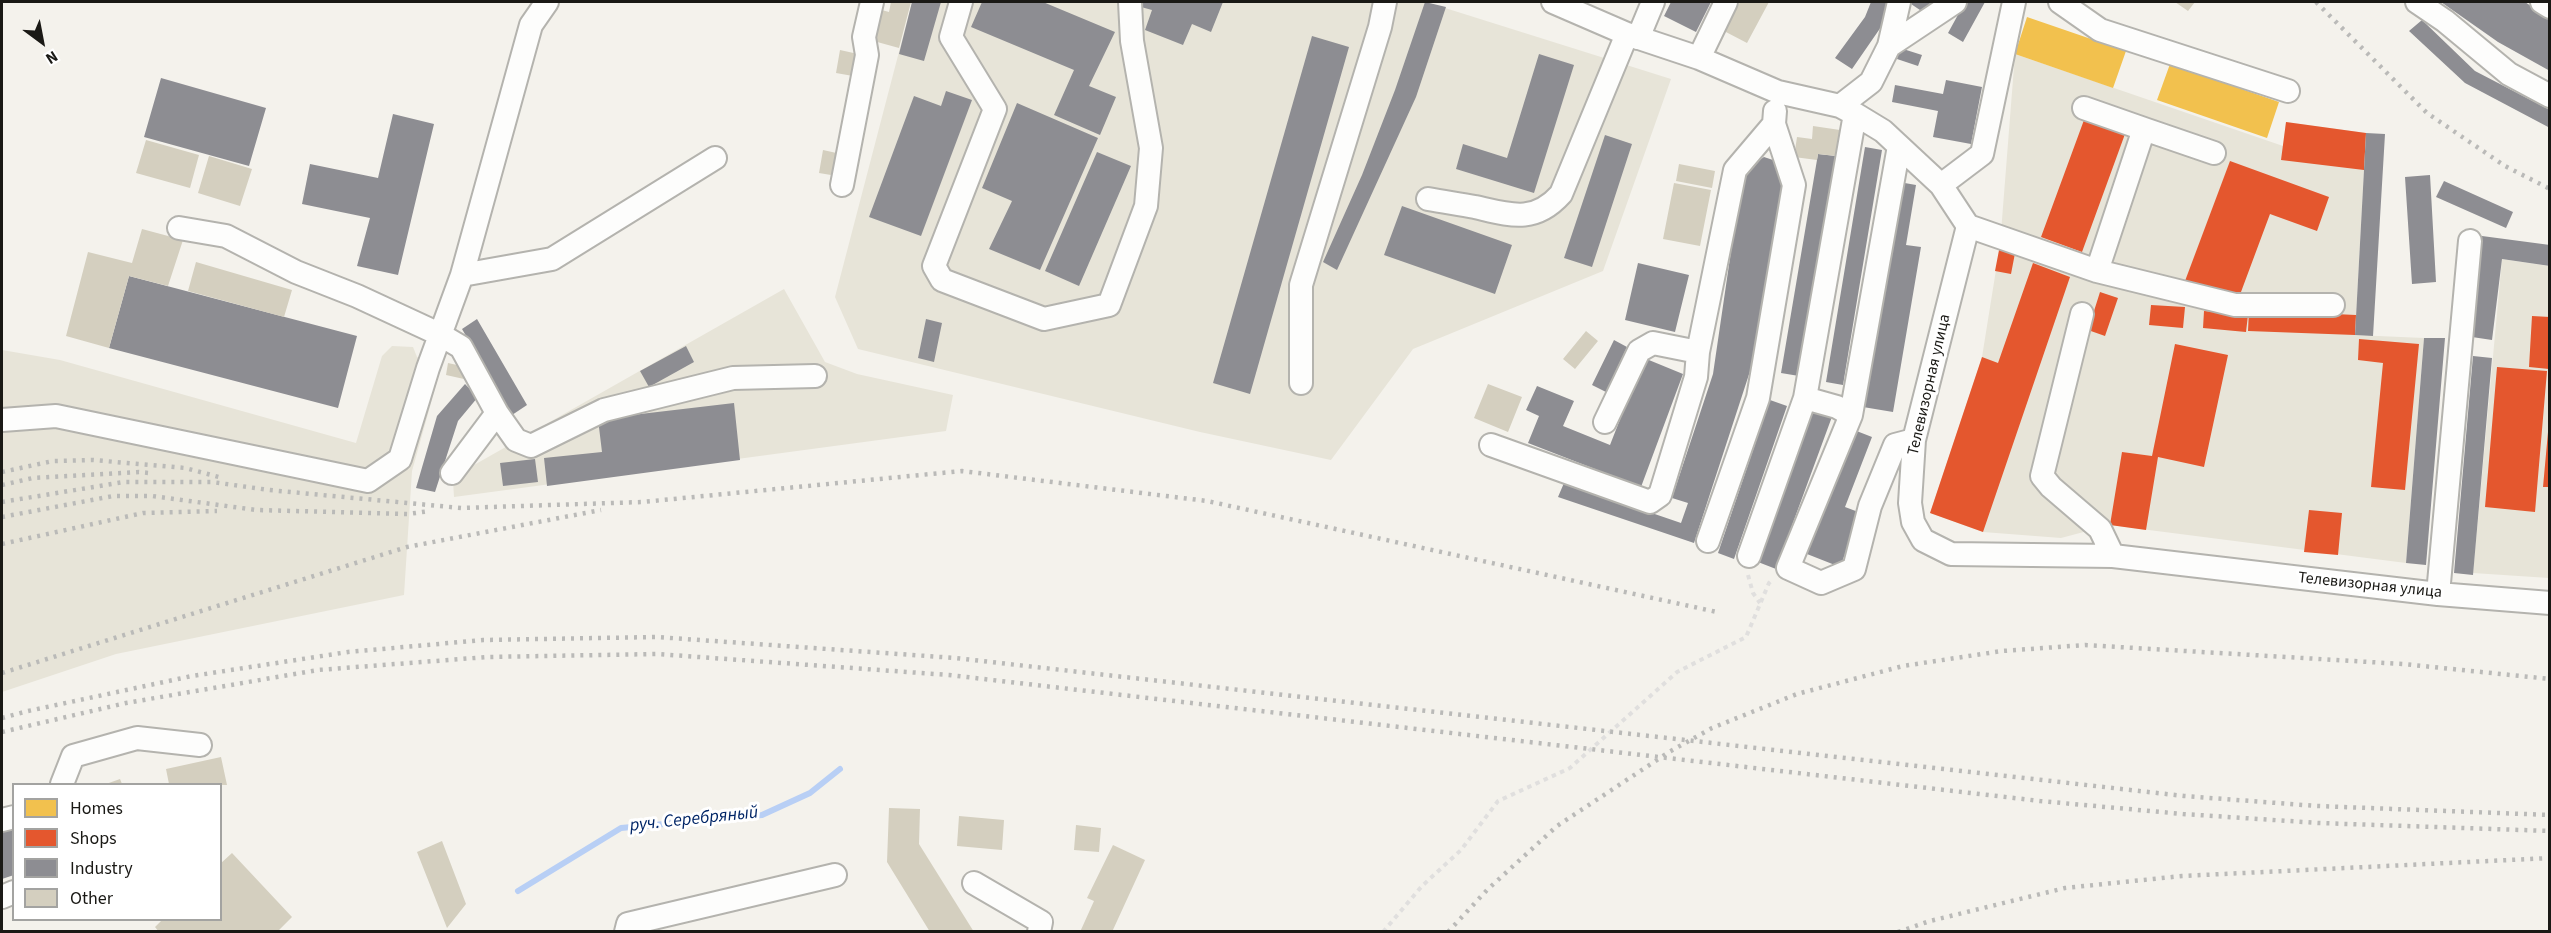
<!DOCTYPE html>
<html>
<head>
<meta charset="utf-8">
<style>
  body { margin:0 }
  #map { position:relative; width:2551px; height:933px; overflow:hidden; background:#f4f2ec; font-family:"Source Sans 3",sans-serif }
  canvas { display:block }
  .frame { position:absolute; inset:0; border:3px solid #1a1915; pointer-events:none }
  .legend { position:absolute; left:12px; top:783px; width:210px; height:138px; box-sizing:border-box; background:#fff; border:2px solid #a3a3a1; margin:0; padding:8px 10px; list-style:none; font-size:18px; color:#1a1915 }
  .legend li { display:flex; align-items:center; gap:12px; height:30px }
  .legend b { width:30px; border:2px solid #a3a3a1 }
  .north { position:absolute; left:12px; top:12px; width:60px; height:60px; -webkit-text-stroke:4px #fff; paint-order:stroke; rotate:148deg; font-size:16px; font-weight:700; line-height:24px; text-align:center; color:#1a1915 }
  .north::after { content:''; display:block; margin:auto; width:21px; height:27px; background:#1a1915; clip-path:polygon(50% 0,100% 100%,50% 72%,0 100%) }
</style>
</head>
<body>
<div id="map">
<canvas width="2551" height="933"></canvas>
<div class="frame"></div>
<ul class="legend">
<li><b style="height:16px;background:#f2c14e"></b>Homes</li>
<li><b style="height:16px;background:#e4572e"></b>Shops</li>
<li><b style="height:16px;background:#8d8d92"></b>Industry</li>
<li><b style="height:16px;background:#d4cfbf"></b>Other</li>
</ul>
<div class="north">N</div>
</div>
<script>
const context = document.querySelector('canvas').getContext('2d');
context.lineJoin = 'round';
function fill(path, color) {
  context.fillStyle = color;
  context.fill(path, 'evenodd');
}
function trace(path, color, width, dash) {
  context.strokeStyle = color;
  context.lineWidth = width;
  context.lineCap = dash ? 'butt' : 'round';
  context.setLineDash(dash || []);
  context.stroke(path);
}
function label(font, color, halo, rows, align = 'center') {
  context.font = font + ' "Source Sans 3",sans-serif';
  context.lineWidth = 6;
  context.setLineDash([]);
  context.textBaseline = 'middle';
  context.strokeStyle = halo;
  context.fillStyle = color;
  for (const [text, x, y, turn = 0] of rows) {
    context.save();
    context.translate(x, y);
    context.rotate((+turn || 0) * Math.PI / 180);
    context.textAlign = isNaN(turn) ? turn : align;
    if (halo) context.strokeText(text, 0, 0);
    context.fillText(text, 0, 0);
    context.restore();
  }
}
fill(new Path2D(`
  M912 2H1426L1671 79 1603 271 1413 349 1331 460 1200 432 858 349 835 297Z
  M2015 54 2283 146 2286 122 2366 133 2355 335 2424 338 2406 563 2110 525 2061 538 1983 532 1930 513 1982 357 2000 245Z
  M2502 259 2549 266V578L2473 573Z
  M784 289 825 362 857 374 953 395 946 431 454 497 453 481 467 469Z
  M392 346 413 347 417 357 442 364 412 471 404 595 116 654 2 692V350L60 360 356 443 382 356Z`), '#e7e4d8');
fill(new Path2D(`
  M2027 17 2126 51 2113 88 2015 54Z
  M2170 64 2279 102 2267 138 2157 100Z`), '#f2c14e');
fill(new Path2D(`
  M2084 120 2125 134 2082 252 2041 237Z
  M2286 122 2366 133 2364 170 2281 160Z
  M2230 161 2329 197 2317 231 2270 214 2238 300 2185 281Z
  M2000 245 2016 248 2011 274 1995 271Z
  M2033 263 2070 277 1983 532 1930 513 1982 357 1998 363Z
  M2100 292 2118 298 2105 336 2088 330Z
  M2151 305 2185 307 2183 328 2149 325Z
  M2249 310 2356 315 2355 335 2248 331Z
  M2204 311 2248 315 2246 332 2203 328Z
  M2532 316 2550 317 2549 369 2529 367Z
  M2359 339 2419 344 2405 490 2371 487 2383 363 2358 360Z
  M2175 344 2228 355 2204 467 2158 457 2146 530 2110 525 2122 452 2152 456Z
  M2497 367 2547 371 2535 512 2485 507Z
  M2548 432H2550V487H2543Z
  M2309 510 2342 513 2338 555 2304 552Z`), '#e4572e');
fill(new Path2D(`
  M912 2H941L924 61 899 54Z
  M982 2H1043L1115 32 1089 86 1116 97 1100 135 1054 115 1074 70 971 27Z
  M1143 2H1223L1211 32 1192 24 1183 45 1145 30 1152 10 1141 7Z
  M1425 2 1446 7 1416 97 1337 270 1323 262 1362 175 1395 90Z
  M1671 2H1711L1696 32 1664 16Z
  M1871 2H1890L1881 27 1852 69 1835 58 1865 17Z
  M1908 2H1931L1923 12Z
  M1965 2H1985L1963 42 1948 33Z
  M2441 2H2525L2550 19V71L2498 42Z
  M2422 20 2475 71 2550 110V128L2465 83 2409 31Z
  M1312 36 1349 47 1250 394 1213 383Z
  M1900 48 1922 55 1918 66 1897 59Z
  M1539 54 1574 65 1534 193 1456 169 1463 144 1507 158Z
  M161 78 266 108 249 166 144 137Z
  M1946 80 1982 87 1971 144 1933 137 1938 111 1892 102 1895 85 1943 94Z
  M946 91 972 100 921 236 869 217 914 96 941 106Z
  M1017 103 1098 138 1040 270 989 249 1012 201 982 188Z
  M393 114 434 124 398 275 357 266 370 218 302 204 310 164 378 178Z
  M2366 133 2385 134 2373 336 2355 335Z
  M1605 135 1632 144 1592 267 1564 258Z
  M1865 147 1882 150 1843 385 1826 382Z
  M1097 152 1131 166 1079 286 1045 271Z
  M1818 154 1836 156 1799 376 1781 373Z
  M1764 157 1779 162 1782 184 1754 359 1694 543 1558 497 1564 483 1681 523 1688 503 1672 498 1713 374 1741 183 1747 168Z
  M2430 175 2436 282 2412 284 2405 177Z
  M2444 181 2513 212 2506 228 2436 197Z
  M1899 182 1916 185 1906 245 1921 247 1893 412 1863 407Z
  M1402 206 1512 245 1495 294 1384 255Z
  M2482 236 2550 245V266L2502 259 2492 340 2472 337Z
  M1638 263 1689 275 1675 332 1625 320Z
  M129 276 357 336 338 408 109 348Z
  M477 319 527 405 512 415 462 329Z
  M926 319 942 323 934 362 918 358Z
  M2424 338H2445L2426 565 2406 563Z
  M1614 340 1627 347 1606 392 1592 385Z
  M686 346 694 362 649 387 640 371Z
  M2473 356 2492 358 2473 575 2454 573Z
  M1644 358 1683 374 1641 487 1528 443 1539 416 1526 410 1537 386 1574 401 1563 426 1610 445Z
  M465 384 478 397 458 421 435 492 416 488 437 416Z
  M1770 400 1787 406 1734 559 1718 553Z
  M734 403 740 460 547 486 544 458 602 452 598 419Z
  M1814 407 1833 414 1776 569 1758 562Z
  M1854 430 1872 437 1845 507 1861 513 1840 567 1807 554Z
  M535 459 538 482 503 486 500 463Z
  M14 827V875L2 879V831Z`), '#8d8d92');
trace(new Path2D(`
  M518 891 621 828 762 815 810 793 840 769`), '#b8cff5', 6);
fill(new Path2D(`
  M891 2H911L899 48 870 40 878 9 889 12Z
  M1740 2H1769L1747 43 1724 31Z
  M2175 2H2195L2188 11Z
  M840 50 858 54 853 76 836 73Z
  M1813 126 1840 130 1836 156 1818 154 1817 160 1794 157 1797 137 1812 139Z
  M146 140 199 155 190 188 136 173Z
  M823 150 841 154 837 176 819 173Z
  M209 156 252 169 240 206 198 193Z
  M1679 164 1715 171 1712 188 1676 181Z
  M1674 183 1711 190 1700 246 1663 239Z
  M142 229 183 240 168 286 129 276 109 348 66 336 88 252 132 263Z
  M196 262 292 290 284 317 188 291Z
  M1586 331 1598 341 1575 369 1563 359Z
  M448 363 466 367 464 379 446 375Z
  M1488 384 1522 397 1508 432 1474 418Z
  M221 757 227 785 169 784 166 769Z
  M120 779 122 784H106Z
  M889 808 920 809 919 844 974 932H930L887 862Z
  M959 816 1004 820 1002 850 957 846Z
  M1076 825 1101 828 1099 852 1074 850Z
  M442 841 466 904 447 928 417 852Z
  M1113 845 1145 860 1112 932H1080L1094 901 1087 898Z
  M232 853 292 917 277 932H159L155 927 162 920H220V864Z`), '#d4cfbf');
const minor = new Path2D(`
  M961 2 951 37 995 109 934 266 942 280 1044 319 1109 305 1146 206 1151 148 1132 41 1130 2
  M1553 2 1627 34 1699 58 1778 92 1840 106 1855 114 1883 131 1941 185 1968 226 1914 440 1910 503 1913 522 1923 540 1951 554 2113 556 2438 594 2550 603
  M2060 2 2100 30 2288 91
  M2417 2 2445 21 2509 74 2550 96
  M2542 2 2550 7
  M1638 38 1653 2
  M1889 46 1955 2
  M1699 58 1726 2
  M1840 106 1871 82 1889 46 1899 2
  M2084 108 2144 129
  M842 185 867 55 864 37 872 2
  M1941 185 1982 154 2014 2
  M1428 199C1444 202 1459 204 1475 207 1510 215 1534 224 1561 194L1627 34
  M1968 226 2097 271 2235 305H2333
  M179 228 226 236 296 272 357 296 439 334 461 347 497 413 452 473
  M2097 271 2144 129 2214 153
  M462 275 552 259 715 158
  M2082 314 2042 476 2051 487 2100 529 2113 556
  M1301 383V285L1380 27 1385 2
  M1805 398 1837 407 1851 415
  M497 413 516 440 531 446 604 410 733 378 815 376
  M2 420 56 416 368 481 400 459 428 368 462 275 531 25 547 2
  M1605 422 1639 351 1653 343 1698 352
  M1491 445 1650 502 1660 495 1696 377 1698 352 1735 170 1774 124
  M1708 541 1758 398 1794 185 1774 124 1775 111
  M1749 556 1805 398 1855 114
  M1788 568 1851 415 1899 146
  M1788 568 1821 583 1854 569 1870 506 1895 445 1914 440
  M2438 594 2470 241
  M62 784 73 756 137 738 200 745
  M2 820 14 817
  M974 883 1041 922 1039 932
  M2 897 14 892
  M626 932 628 924 835 875`);
trace(minor, '#b4b3ae', 26);
trace(new Path2D(`
  M1748 575 1753 593 1760 603
  M1383 932 1422 886 1461 850 1498 801 1570 768 1677 672 1746 637 1769 583 1773 579`), '#e0dfde', 4, [4.5, 4.5]);
trace(minor, '#fdfdfc', 22);
trace(new Path2D(`
  M2316 2 2427 113 2505 166 2550 189
  M2 472 53 461 93 460 185 468 219 477
  M2 485 33 478 139 472 149 473
  M2 502 124 482H212L269 490 461 508 642 502 962 471 1207 501 1717 612
  M2 517 113 496H152L256 510 408 514 430 511
  M2 544 143 513 217 511
  M2 673 407 547 601 510
  M2 718 28 711 192 676 348 652 483 640 657 637 955 658 2184 796 2317 806 2550 815
  M2 732 126 703 318 670 487 657 657 654 949 675 2040 801 2183 814 2319 823 2550 831
  M1448 932 1487 890 1557 826 1669 752 1712 728 1797 694 1903 666 2002 651 2085 645 2403 664 2550 679
  M1898 932 1930 921 2065 888 2182 876 2550 858`), '#babab8', 4.5, [3, 6]);
label('16px', '#1a1915', '#fff', [
  ["Телевизорная улица",1930,385,-77],
  ["Телевизорная улица",2370,586,6]
]);
label('italic 18px', '#022667', '#fff', [
  ["руч. Серебряный",694,820,-6]
]);
</script>
</body>
</html>
